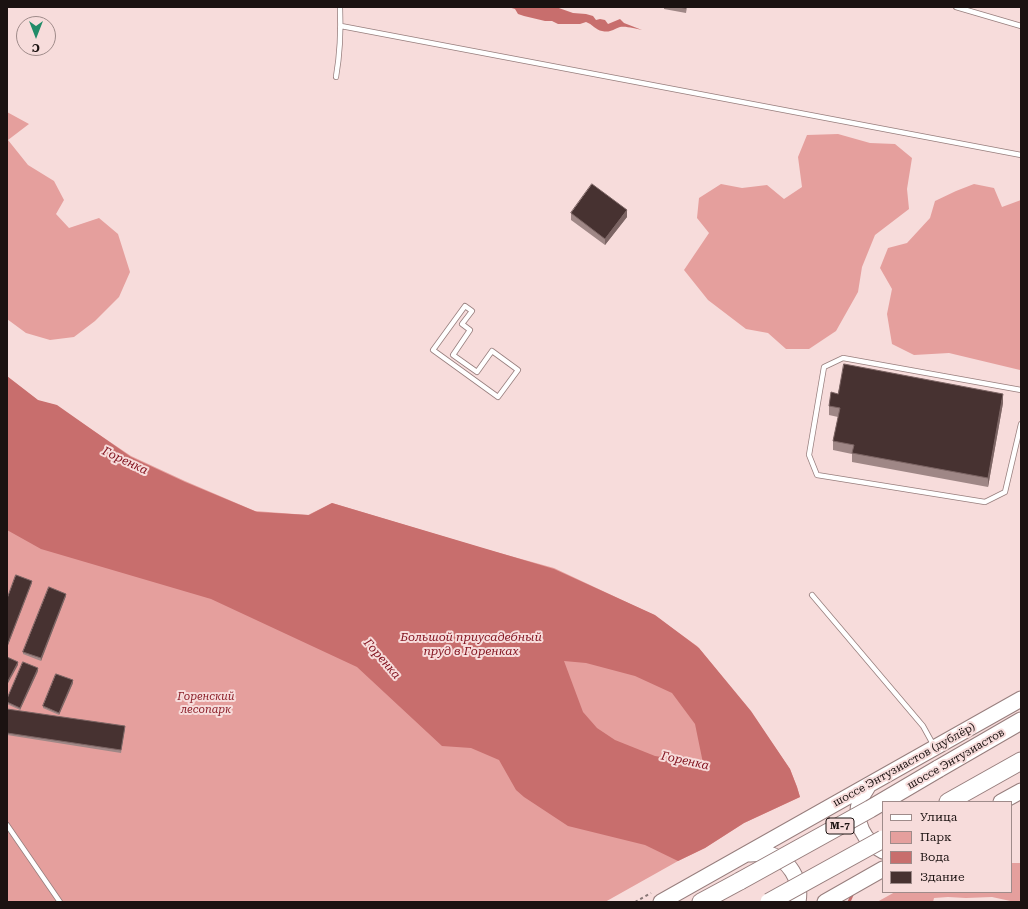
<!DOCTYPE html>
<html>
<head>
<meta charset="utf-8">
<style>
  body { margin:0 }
  #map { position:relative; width:1028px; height:909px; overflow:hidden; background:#f7dcdb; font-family:"Roboto Serif",serif }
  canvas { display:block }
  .frame { position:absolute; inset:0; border:8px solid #1b1211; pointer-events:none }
  .legend { position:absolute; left:882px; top:801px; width:130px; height:92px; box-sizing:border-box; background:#f7dcdb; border:1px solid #9f8b8a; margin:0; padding:5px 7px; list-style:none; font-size:12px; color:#1b1211 }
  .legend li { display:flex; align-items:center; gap:8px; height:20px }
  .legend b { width:20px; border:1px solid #9f8b8a }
  .north { position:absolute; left:16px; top:16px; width:40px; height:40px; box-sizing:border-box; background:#f7dcdb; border:1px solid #9f8b8a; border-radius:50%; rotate:180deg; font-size:11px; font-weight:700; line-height:16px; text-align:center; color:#1b1211 }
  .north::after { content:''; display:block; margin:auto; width:14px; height:18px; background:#228c69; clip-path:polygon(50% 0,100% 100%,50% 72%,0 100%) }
</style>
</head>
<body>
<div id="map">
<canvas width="1028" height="909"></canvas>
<div class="frame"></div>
<ul class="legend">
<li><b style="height:5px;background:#fff"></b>Улица</li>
<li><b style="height:11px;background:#e59f9d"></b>Парк</li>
<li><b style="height:11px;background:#c86e6d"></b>Вода</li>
<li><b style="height:11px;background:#473231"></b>Здание</li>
</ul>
<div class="north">С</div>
</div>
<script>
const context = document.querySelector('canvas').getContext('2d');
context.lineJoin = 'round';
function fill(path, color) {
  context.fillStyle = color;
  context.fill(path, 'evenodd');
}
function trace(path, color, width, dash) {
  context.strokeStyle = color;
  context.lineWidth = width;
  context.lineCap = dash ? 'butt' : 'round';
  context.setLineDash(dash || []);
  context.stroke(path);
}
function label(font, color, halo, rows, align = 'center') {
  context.font = font + ' "Roboto Serif",serif';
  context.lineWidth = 4;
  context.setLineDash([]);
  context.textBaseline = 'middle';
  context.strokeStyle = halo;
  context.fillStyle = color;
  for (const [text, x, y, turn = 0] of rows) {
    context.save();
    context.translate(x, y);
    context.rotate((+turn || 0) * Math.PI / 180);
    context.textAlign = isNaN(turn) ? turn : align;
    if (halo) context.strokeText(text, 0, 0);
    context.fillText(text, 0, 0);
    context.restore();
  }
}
fill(new Path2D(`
  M7 112 29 124 8 140 28 165 54 181 64 200 56 214 69 228 99 218 118 234 130 272 119 297 95 321 74 337 50 340 26 333 7 319Z
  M838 134 870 143 895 144 912 158 907 189 909 209 875 235 862 267 858 292 836 331 809 349H786L768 333 746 329 708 300 684 270 709 233 697 218 699 198 721 184 742 188 767 185 784 199 802 187 798 157 807 135Z
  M974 184 994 188 1002 207 1021 200V365L1020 370 949 353 914 355 892 344 887 314 892 289 880 268 888 248 907 243 930 218 935 201 956 191Z
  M7 377 39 401 55 405 131 456 185 481 255 511 308 515 332 503 485 549 554 568 654 615 697 646 750 711 790 769 797 787 800 797 744 823 705 848 678 861 605 902H7Z
  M1011 863H1021V902H1015L992 897 966 898 948 897 934 898 933 902H877L895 892H1011Z`), '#e59f9d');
fill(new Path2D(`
  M508 7H556L573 13 586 14 593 16 596 20 600 19 605 20 608 24 620 19 624 23 642 30C636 29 627 26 620 27 613 29 611 33 602 31 596 30 592 24 586 22L580 24H558L552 21H545L524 16 518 14 515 9Z
  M7 376 38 400 57 405 131 457 185 482 257 512 309 515 332 503 554 569 655 615 699 648 751 711 790 769 797 787 800 797 744 823 705 848 678 861 645 845 568 826 524 797 516 790 499 760 471 748 442 746 357 667 211 599 41 549 7 530ZM564 661 586 663 635 676 672 693 695 724 703 763 655 756 615 740 597 728 583 712Z`), '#c86e6d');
trace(new Path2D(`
  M849 902 852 895`), '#c86e6d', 3);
const lane = new Path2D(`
  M956 7 1021 26
  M341 26 1021 155
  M336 77C340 54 341 31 340 7
  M465 306 472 311 462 324 470 330 453 355 477 372 492 351 518 370 498 397 433 350Z
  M1021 390 843 358 824 367 809 455 817 475 985 502 1005 492 1021 424
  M812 595 923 726 934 746
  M7 825 60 902`);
const primary = new Path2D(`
  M869 785C866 790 862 795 860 801 853 821 864 842 883 851
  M1001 802 1021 791
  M748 854C754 854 760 853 767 854 789 858 802 880 798 902
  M661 902 1021 699
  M825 902 883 869`);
const highway = new Path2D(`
  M938 769 1021 721
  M948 802 1021 761
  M701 902 740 881`);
trace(lane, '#977e7d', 6);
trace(primary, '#977e7d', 17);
trace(highway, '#977e7d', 19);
trace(new Path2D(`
  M635 902 651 893`), '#887776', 2, [3, 3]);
trace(lane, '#fff', 4.5);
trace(primary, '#fff', 15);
trace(highway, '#fff', 17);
const highwayBridge = new Path2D(`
  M740 881 870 809 938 769
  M769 902 883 839`);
trace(highwayBridge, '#977e7d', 19, []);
trace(highwayBridge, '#fff', 17);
fill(new Path2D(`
  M664 7H687L686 13 664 9Z
  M571 213 627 217 605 245 571 220Z
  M838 394 1003 403 988 487 852 462V454L833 450V441L838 417 829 415V406Z
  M66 596 41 661 23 654V652Z
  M38 671 20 710 7 704V699Z
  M73 683 59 715 43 708V706Z
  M7 709 125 729 121 753 7 735Z`), '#9f8786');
fill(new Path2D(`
  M627 210V217L605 245V239Z
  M1003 394V403L988 487V478Z
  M32 581V583L7 648V646Z
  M66 594V596L41 661V658Z
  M18 662V665L7 685V683Z
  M38 668V671L20 710V708Z
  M73 680V683L59 715V713Z`), '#7c6564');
const building = new Path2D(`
  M679 7H687L686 8Z
  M592 184 627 210 605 239 571 213Z
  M844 364 1003 394 988 478 852 453 854 445 833 441 840 408 829 406 831 392 838 394Z
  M16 575 32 581 7 646V599Z
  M49 587 66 594 41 658 23 652Z
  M7 657 18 662 7 683Z
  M23 662 38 668 20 708 7 702V699Z
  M56 674 73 680 59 713 43 706Z
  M7 709 125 726 121 750 7 733Z`);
fill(building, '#473231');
trace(building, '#7c6564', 1);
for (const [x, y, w] of [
  [840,826,28]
]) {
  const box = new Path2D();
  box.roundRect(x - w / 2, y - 8, w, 16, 3);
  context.fillStyle = '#f7dcdb';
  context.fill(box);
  trace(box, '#1b1211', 1);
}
label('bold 10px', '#1b1211', null, [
  ["М-7",840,826]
]);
label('italic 11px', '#8b1e28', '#f7dcdb', [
  ["Горенский",206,697],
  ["лесопарк",206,710]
]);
label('11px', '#1b1211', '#f7dcdb', [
  ["шоссе Энтузиастов",956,759,-30],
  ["шоссе Энтузиастов (дублёр)",904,765,-29]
]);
label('italic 12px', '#841622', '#f7dcdb', [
  ["Горенка",125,461,25],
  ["Большой приусадебный",471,637],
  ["пруд в Горенках",471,651],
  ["Горенка",382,659,49],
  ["Горенка",685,761,12]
]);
</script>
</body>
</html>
